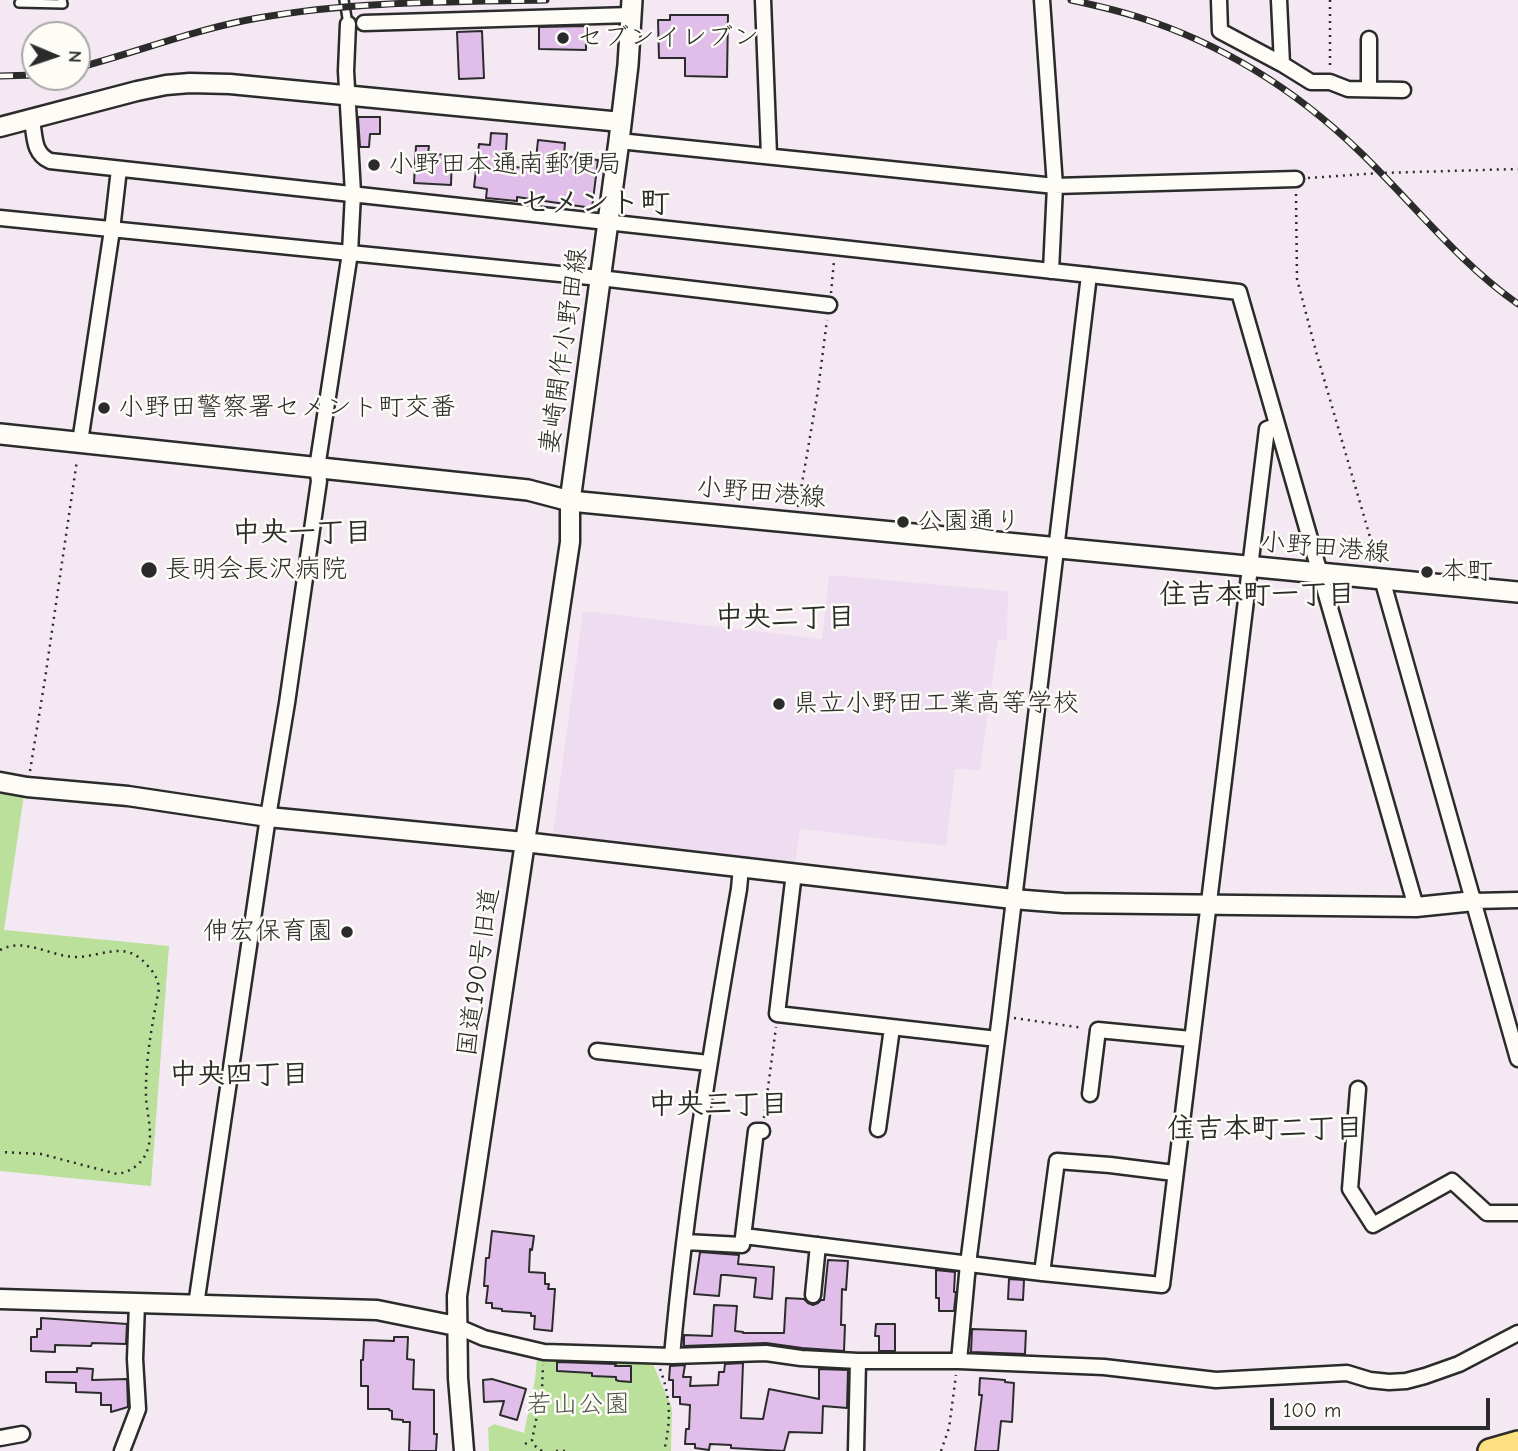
<!DOCTYPE html>
<html>
<head>
<meta charset="utf-8">
<style>
  body { margin:0 }
  #map { position:relative; width:1518px; height:1451px; overflow:hidden; background:#f4e9f3; font-family:"Comic Neue",sans-serif }
  canvas { display:block }
  .north { position:absolute; left:21px; top:21px; width:70px; height:70px; box-sizing:border-box; background:#fdfcf7; border:2px solid #a9a8a5; border-radius:50%; rotate:92deg; font-size:19px; font-weight:700; line-height:28px; text-align:center; color:#2b2b2b }
  .north::after { content:''; display:block; margin:auto; width:24px; height:32px; background:#2b2b2b; clip-path:polygon(50% 0,100% 100%,50% 72%,0 100%) }
  .scale { position:absolute; left:1270px; top:1398px; width:220px; height:32px; box-sizing:border-box; border:4px solid #2b2b2b; border-top:0; padding-left:9px; font-size:21px; line-height:24px; white-space:nowrap; color:#2b2b2b; -webkit-text-stroke:5px #fdfcf7; paint-order:stroke }
</style>
</head>
<body>
<div id="map">
<canvas width="1518" height="1451"></canvas>
<div class="north">N</div>
<div class="scale">100 m</div>
</div>
<script>
const context = document.querySelector('canvas').getContext('2d');
context.lineJoin = 'round';
function fill(path, color) {
  context.fillStyle = color;
  context.fill(path, 'evenodd');
}
function trace(path, color, width, dash) {
  context.strokeStyle = color;
  context.lineWidth = width;
  context.lineCap = dash ? 'butt' : 'round';
  context.setLineDash(dash || []);
  context.stroke(path);
}
function label(font, color, halo, rows, align = 'center') {
  context.font = font + ' "Comic Neue","Klee One",sans-serif';
  context.lineWidth = 5;
  context.setLineDash([]);
  context.textBaseline = 'middle';
  context.strokeStyle = halo;
  context.fillStyle = color;
  for (const [text, x, y, turn = 0] of rows) {
    context.save();
    context.translate(x, y);
    context.rotate((+turn || 0) * Math.PI / 180);
    context.textAlign = isNaN(turn) ? turn : align;
    if (halo) context.strokeText(text, 0, 0);
    context.fillText(text, 0, 0);
    context.restore();
  }
}
fill(new Path2D(`
  M829 575 1008 591 1007 640H998L980 770 955 769 946 846 800 829 795 863 553 834 583 611 822 639Z`), '#eedcf0');
fill(new Path2D(`
  M0 792 24 795 4 930 169 946 151 1186 0 1171Z
  M537 1357 652 1362 672 1408 671 1451H489L488 1428 494 1424 524 1433 535 1380Z`), '#bae09c');
const building = new Path2D(`
  M670 15H728L727 77 685 76V58H659L658 20H670Z
  M586 26V50L539 49V27Z
  M482 31 484 78 459 79 457 32Z
  M358 117H380V134H370L369 147H360Z
  M491 133 507 134 505 166 535 169 538 140 565 143 564 156 598 160 592 208 517 197V201L486 198 487 189 474 187 479 144 490 145Z
  M416 146H429L428 154 452 155 451 185 414 183Z
  M492 1231 534 1236 532 1250 530 1249 529 1272 545 1273V1284H549L548 1289H555L552 1331 534 1329 535 1316H531V1313L502 1311V1309L492 1308V1303H486L488 1286H484L486 1258H489Z
  M700 1252 739 1255 738 1264 774 1267 772 1299 754 1297 756 1278 726 1275H721L719 1296 694 1294Z
  M828 1260 848 1261 846 1290 842 1289 841 1325H845L844 1351 802 1348 766 1343 684 1346V1335L712 1336 714 1305 737 1306 735 1331 743 1332V1333H784L786 1298 804 1299 808 1303 813 1305 818 1303 821 1300H824Z
  M936 1270 955 1272 954 1292H956L954 1311H939V1298H936Z
  M1009 1279 1024 1280 1023 1300 1008 1299Z
  M41 1318 127 1324 126 1344 92 1343 91 1346 55 1345V1352L31 1351V1337H37V1329H41Z
  M876 1324H895V1351H879V1336H875Z
  M972 1329 1026 1331 1025 1354 971 1352Z
  M394 1337H408L407 1359 414 1360 413 1389 434 1390V1434H437L436 1451H409L410 1422H403V1420L392 1419V1411L389 1410V1409H368V1386H361V1360H363L364 1340 394 1341Z
  M557 1362 616 1364 615 1366H631V1382L619 1381 616 1380V1377L592 1376V1373L557 1371Z
  M743 1363 741 1418 763 1419 769 1389 819 1399V1369L848 1370 847 1408 823 1406 822 1433 789 1432 784 1451 731 1448V1445L710 1444 709 1450 695 1448V1444H685L686 1429H689L690 1405 680 1404V1397H673V1380H669L670 1366 685 1365 683 1377H691L690 1386 718 1385 719 1372H724L725 1364Z
  M77 1368 93 1369 92 1380 127 1379 128 1407 111 1412V1405H101V1393L76 1392V1383L46 1382V1372H77Z
  M980 1378 1005 1380V1382L1014 1383 1012 1422 1001 1421 998 1451H975L982 1395H979Z
  M492 1379 526 1389 517 1420 500 1415 504 1401 484 1402 483 1380Z`);
fill(building, '#e0bee9');
trace(building, '#2b2b2b', 2);
const service = new Path2D(`
  M344 0 348 24
  M19 3 63 4 62 0`);
const minor = new Path2D(`
  M763 0 769 155
  M1042 0 1055 186 1051 271
  M1219 0 1220 31 1282 64 1311 82H1330L1348 89 1403 90
  M1279 0 1282 64
  M364 23 631 15
  M1369 39V89
  M32 120C35 137 33 153 50 161 447 203 843 247 1239 292L1416 907
  M619 141 1055 186 1296 179
  M0 218 600 278 829 305
  M80 442 112 230 119 169
  M1382 579 1518 1059
  M794 873 777 1014 997 1039
  M1474 901 1518 900
  M597 1051 709 1063
  M1358 1089 1350 1189 1373 1225 1452 1181 1487 1213H1518
  M1090 1094 1098 1030 1191 1039
  M878 1129 892 1028
  M744 1236 1042 1273 1162 1285 1267 429 1276 426
  M685 1242 742 1245 756 1131H762
  M1042 1273 1057 1161 1110 1165 1174 1173
  M813 1295 818 1245
  M196 1305 268 817 287 703 319 481 317 468 350 253 353 193 346 71 348 24
  M456 1326 484 1338 544 1352 672 1356 766 1353 801 1358 858 1361H959L1104 1367 1216 1380 1347 1373 1370 1380 1389 1382 1406 1381 1425 1376 1459 1364 1518 1333
  M672 1356C686 1200 712 1044 739 889L741 867
  M959 1361 968 1264 1000 1016 1089 275
  M0 1438 22 1434
  M122 1451 138 1409 135 1359 137 1303
  M856 1451 858 1361`);
const tertiary = new Path2D(`
  M0 127 137 91 166 85 190 83 230 84 621 122
  M0 782 27 787 128 796 268 817 524 842 1013 899 1063 903 1416 907 1474 901
  M0 1299 377 1310 456 1326
  M464 1451 458 1378 457 1296 570 542V501`);
const secondary = new Path2D(`
  M0 434 528 490 570 501 1518 592
  M570 501 619 141 628 65 632 0`);
const trunk = new Path2D(`
  M1490 1451 1518 1443`);
trace(service, '#2b2b2b', 12);
trace(minor, '#2b2b2b', 19);
trace(tertiary, '#2b2b2b', 23);
trace(secondary, '#2b2b2b', 24);
trace(trunk, '#2b2b2b', 28);
trace(new Path2D(`
  M1330 0V68
  M1308 178 1380 173 1518 169
  M1296 194 1297 279 1317 355 1377 561
  M831 293 834 261
  M798 507 818 390 827 320
  M30 771 45 679 77 460
  M0 950C25 937 49 956 75 957 103 957 124 939 147 965 154 973 158 978 159 989 152 1024 145 1062 146 1098 147 1114 153 1133 148 1148 144 1163 131 1172 117 1174L41 1154 0 1152
  M1014 1018 1083 1028
  M764 1118 776 1027
  M660 1369C671 1398 671 1421 664 1451
  M525 1444 532 1440
  M542 1451 536 1447 532 1440 542 1390 543 1365
  M556 1451H565
  M941 1451 949 1428 956 1375`), '#2b2b2b', 2.5, [2, 5]);
trace(service, '#fdfcf7', 7);
trace(minor, '#fdfcf7', 14);
trace(tertiary, '#fdfcf7', 18);
trace(secondary, '#fdfcf7', 19);
trace(trunk, '#fde080', 23);
const rail = new Path2D(`
  M1071 0C1094 5 1116 10 1138 17 1223 44 1297 91 1360 152 1412 202 1458 262 1518 304
  M77 68C137 52 196 29 258 18 353 1 450 2 546 0
  M0 76 35 75`);
trace(rail, '#2b2b2b', 7);
trace(rail, '#fdfcf7', 4.5, [13]);
for (const [x, y, r, color] of [
  [563,38,7,"#2b2b2b"],
  [374,165,7,"#2b2b2b"],
  [104,408,7,"#2b2b2b"],
  [903,522,7,"#2b2b2b"],
  [149,570,9,"#2b2b2b"],
  [1427,572,7,"#2b2b2b"],
  [779,704,7,"#2b2b2b"],
  [347,932,7,"#2b2b2b"]
]) {
  const dot = new Path2D();
  dot.arc(x, y, r, 0, 2 * Math.PI);
  context.fillStyle = color;
  context.fill(dot);
  trace(dot, '#fdfcf7', 2.5);
}
label('26px', '#2b2b2b', '#fdfcf7', [
  ["セブンイレブン",577,38],
  ["小野田本通南郵便局",388,165],
  ["小野田警察署セメント町交番",118,408],
  ["公園通り",917,522],
  ["長明会長沢病院",165,570],
  ["本町",1441,572],
  ["県立小野田工業高等学校",793,704],
  ["伸宏保育園",333,932,"right"]
], 'left');
label('26px', '#2b2b2b', '#fdfcf7', [
  ["妻崎開作小野田線",564,351,-82],
  ["小野田港線",761,493,5],
  ["小野田港線",1325,548,5],
  ["国道190号旧道",479,972,-82]
]);
label('26px', '#4f5847', '#fdfcf7', [
  ["若山公園",578,1405]
]);
label('bold 28px', '#2b2b2b', '#fdfcf7', [
  ["中央一丁目",302,533],
  ["住吉本町一丁目",1257,595],
  ["中央二丁目",785,618],
  ["中央四丁目",239,1075],
  ["中央三丁目",718,1105],
  ["住吉本町二丁目",1265,1129]
]);
label('bold 30px', '#2b2b2b', '#fdfcf7', [
  ["セメント町",595,204]
]);
</script>
</body>
</html>
